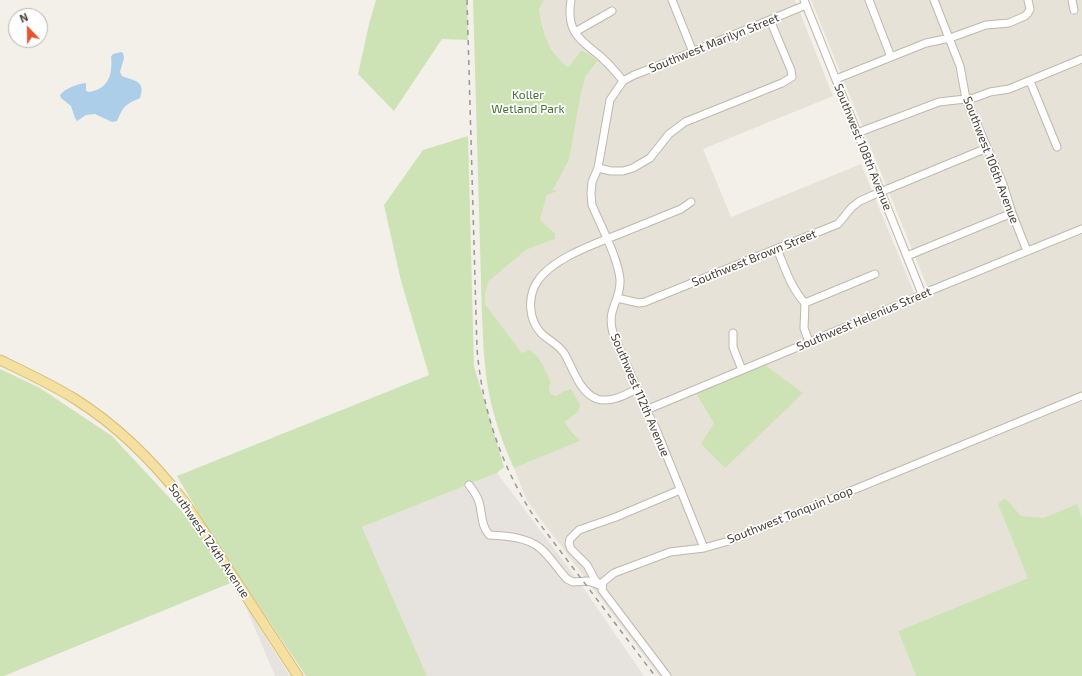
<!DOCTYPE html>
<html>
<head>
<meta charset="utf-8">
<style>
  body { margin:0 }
  #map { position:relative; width:1082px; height:676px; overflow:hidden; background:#f3f0e9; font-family:"Exo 2",sans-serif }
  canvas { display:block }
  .north { position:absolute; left:8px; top:8px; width:40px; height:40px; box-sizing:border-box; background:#fff; border:1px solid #b5b3af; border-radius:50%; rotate:338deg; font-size:11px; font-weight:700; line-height:16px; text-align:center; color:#464138 }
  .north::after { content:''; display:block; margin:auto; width:14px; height:18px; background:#e4522f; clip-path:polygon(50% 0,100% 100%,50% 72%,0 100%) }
</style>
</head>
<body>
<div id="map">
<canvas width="1082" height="676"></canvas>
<div class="north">N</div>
</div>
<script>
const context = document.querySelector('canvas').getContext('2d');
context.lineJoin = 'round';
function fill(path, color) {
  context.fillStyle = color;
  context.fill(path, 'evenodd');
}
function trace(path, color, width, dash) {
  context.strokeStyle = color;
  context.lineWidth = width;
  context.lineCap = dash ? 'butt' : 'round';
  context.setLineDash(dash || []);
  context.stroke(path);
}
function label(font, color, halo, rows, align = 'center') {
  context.font = font + ' "Exo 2",sans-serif';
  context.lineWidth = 3.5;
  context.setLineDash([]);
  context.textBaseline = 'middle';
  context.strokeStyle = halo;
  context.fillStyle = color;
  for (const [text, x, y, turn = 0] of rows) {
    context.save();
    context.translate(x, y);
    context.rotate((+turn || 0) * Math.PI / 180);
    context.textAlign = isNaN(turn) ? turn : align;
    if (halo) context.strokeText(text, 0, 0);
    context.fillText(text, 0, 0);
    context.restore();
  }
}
fill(new Path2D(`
  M544 0H795L833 96 703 149 731 217 861 164 918 302 931 296 811 0H1082V556L898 631 916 676H659L527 501 514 468 579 441 565 422 578 412 562 392 556 396 551 394 549 389 551 382 538 359 533 352 522 353 485 304V294L489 281 526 250 555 239V233L540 220 547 195 553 190 569 160 581 94 586 76 598 62 583 50 568 67 556 56 547 42 539 10Z`), '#e6e2d8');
fill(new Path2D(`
  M497 473 582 586 644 676H427L362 527Z
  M245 605 290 676H275Z`), '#e6e2de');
fill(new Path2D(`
  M376 0H467L468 40 442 39 394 111 358 74 370 20Z
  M473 0H544L539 10C545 36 546 49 568 67L582 50 598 61 586 76 581 94 569 160 553 190 557 191 547 195 540 220 555 233V239L526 250 489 281 485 294V304L522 353 529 350C540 355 546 372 551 382L549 389 551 394 556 396 562 392 571 389 580 405 578 412 565 422 572 432 580 441 514 468C499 436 488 401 485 365 483 349 483 332 482 316Z
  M468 136 474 366 504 467 497 473 362 527 427 676H306L209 531 177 476 429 375 401 281 384 205 423 150Z
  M765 365 803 393 725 468 701 444 714 423 696 393Z
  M0 369 40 388 112 436 191 521 233 582 4 676H0Z
  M1005 498 1021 516 1044 518 1077 504 1082 519V676H916L898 631 1028 578 998 504Z`), '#cde3b6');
fill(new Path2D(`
  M121 52 123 53 124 58 120 72 122 76C135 81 146 81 140 98 125 105 124 105 117 121L112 122 95 114 86 115 77 121 75 118 71 106 61 98 60 95C66 88 77 84 86 83V90L88 92C108 90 113 75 111 57L113 54Z`), '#accee9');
const minor = new Path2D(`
  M571 0C566 31 578 38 600 56 608 63 616 72 623 81
  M672 0 693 52
  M804 0 922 294
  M869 0 891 57
  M934 0 960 66 966 99 1003 184 1012 213 1027 251
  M1072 0 1074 10
  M575 32 612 11
  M836 79 926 43 950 38 986 25 1009 23 1025 16 1028 13 1030 9 1028 0
  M1030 81 1057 147
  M857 133 939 102 974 98 990 92 1009 89 1082 59
  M598 168 611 171H623L633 168 650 158 669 134 685 122 782 83 792 77 791 70 770 20
  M777 249C785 268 791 288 805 303L804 328 809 342
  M907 256 1012 213
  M617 298 639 303 645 302 838 224 852 207 860 201 871 196 987 148
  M805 303 875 274
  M733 333V347L742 370
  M637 389C625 395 611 403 597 399 579 392 573 368 564 353 559 345 548 340 541 333 529 320 527 298 537 282 552 258 597 243 622 233 642 225 661 217 681 209L691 202
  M646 410 913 299 922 294 1082 229
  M469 485C473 490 477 495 479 502 483 515 480 523 489 535 506 536 527 537 540 548 551 557 558 570 567 579L573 582 588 581 602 586
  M704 548 656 429 646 410 613 333C606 308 621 302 620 280 619 260 600 224 592 205L591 194 592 182 598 168 610 100 623 81 634 75 668 62 806 5
  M599 584 595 580 587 565 571 549 569 544 570 539 579 530 616 517 680 490
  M667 676 605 594 602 590 603 582 614 573 670 552 704 548 729 541 1082 396`);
const major = new Path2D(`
  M0 360C25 372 51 384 75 399 118 426 153 461 184 501L298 676`);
trace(minor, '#beb8ad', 9);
trace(major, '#d8bd72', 11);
trace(minor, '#fff', 7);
trace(major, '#f4e0a1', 9);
trace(new Path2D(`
  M467 0 477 349C482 409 501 465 533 515L655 676`), '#979797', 1.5, [5, 5]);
label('12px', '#464138', '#fff', [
  ["Southwest Marilyn Street",714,43,-22],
  ["Southwest 108th Avenue",863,147,68],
  ["Southwest 106th Avenue",991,160,69],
  ["Southwest Brown Street",754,258,-22],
  ["Southwest Helenius Street",864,319,-23],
  ["Southwest 112th Avenue",640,395,67],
  ["Southwest Tonquin Loop",790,515,-22],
  ["Southwest 124th Avenue",209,541,56]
]);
label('12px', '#477231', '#fff', [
  ["Koller",528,95],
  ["Wetland Park",528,109]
]);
</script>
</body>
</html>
